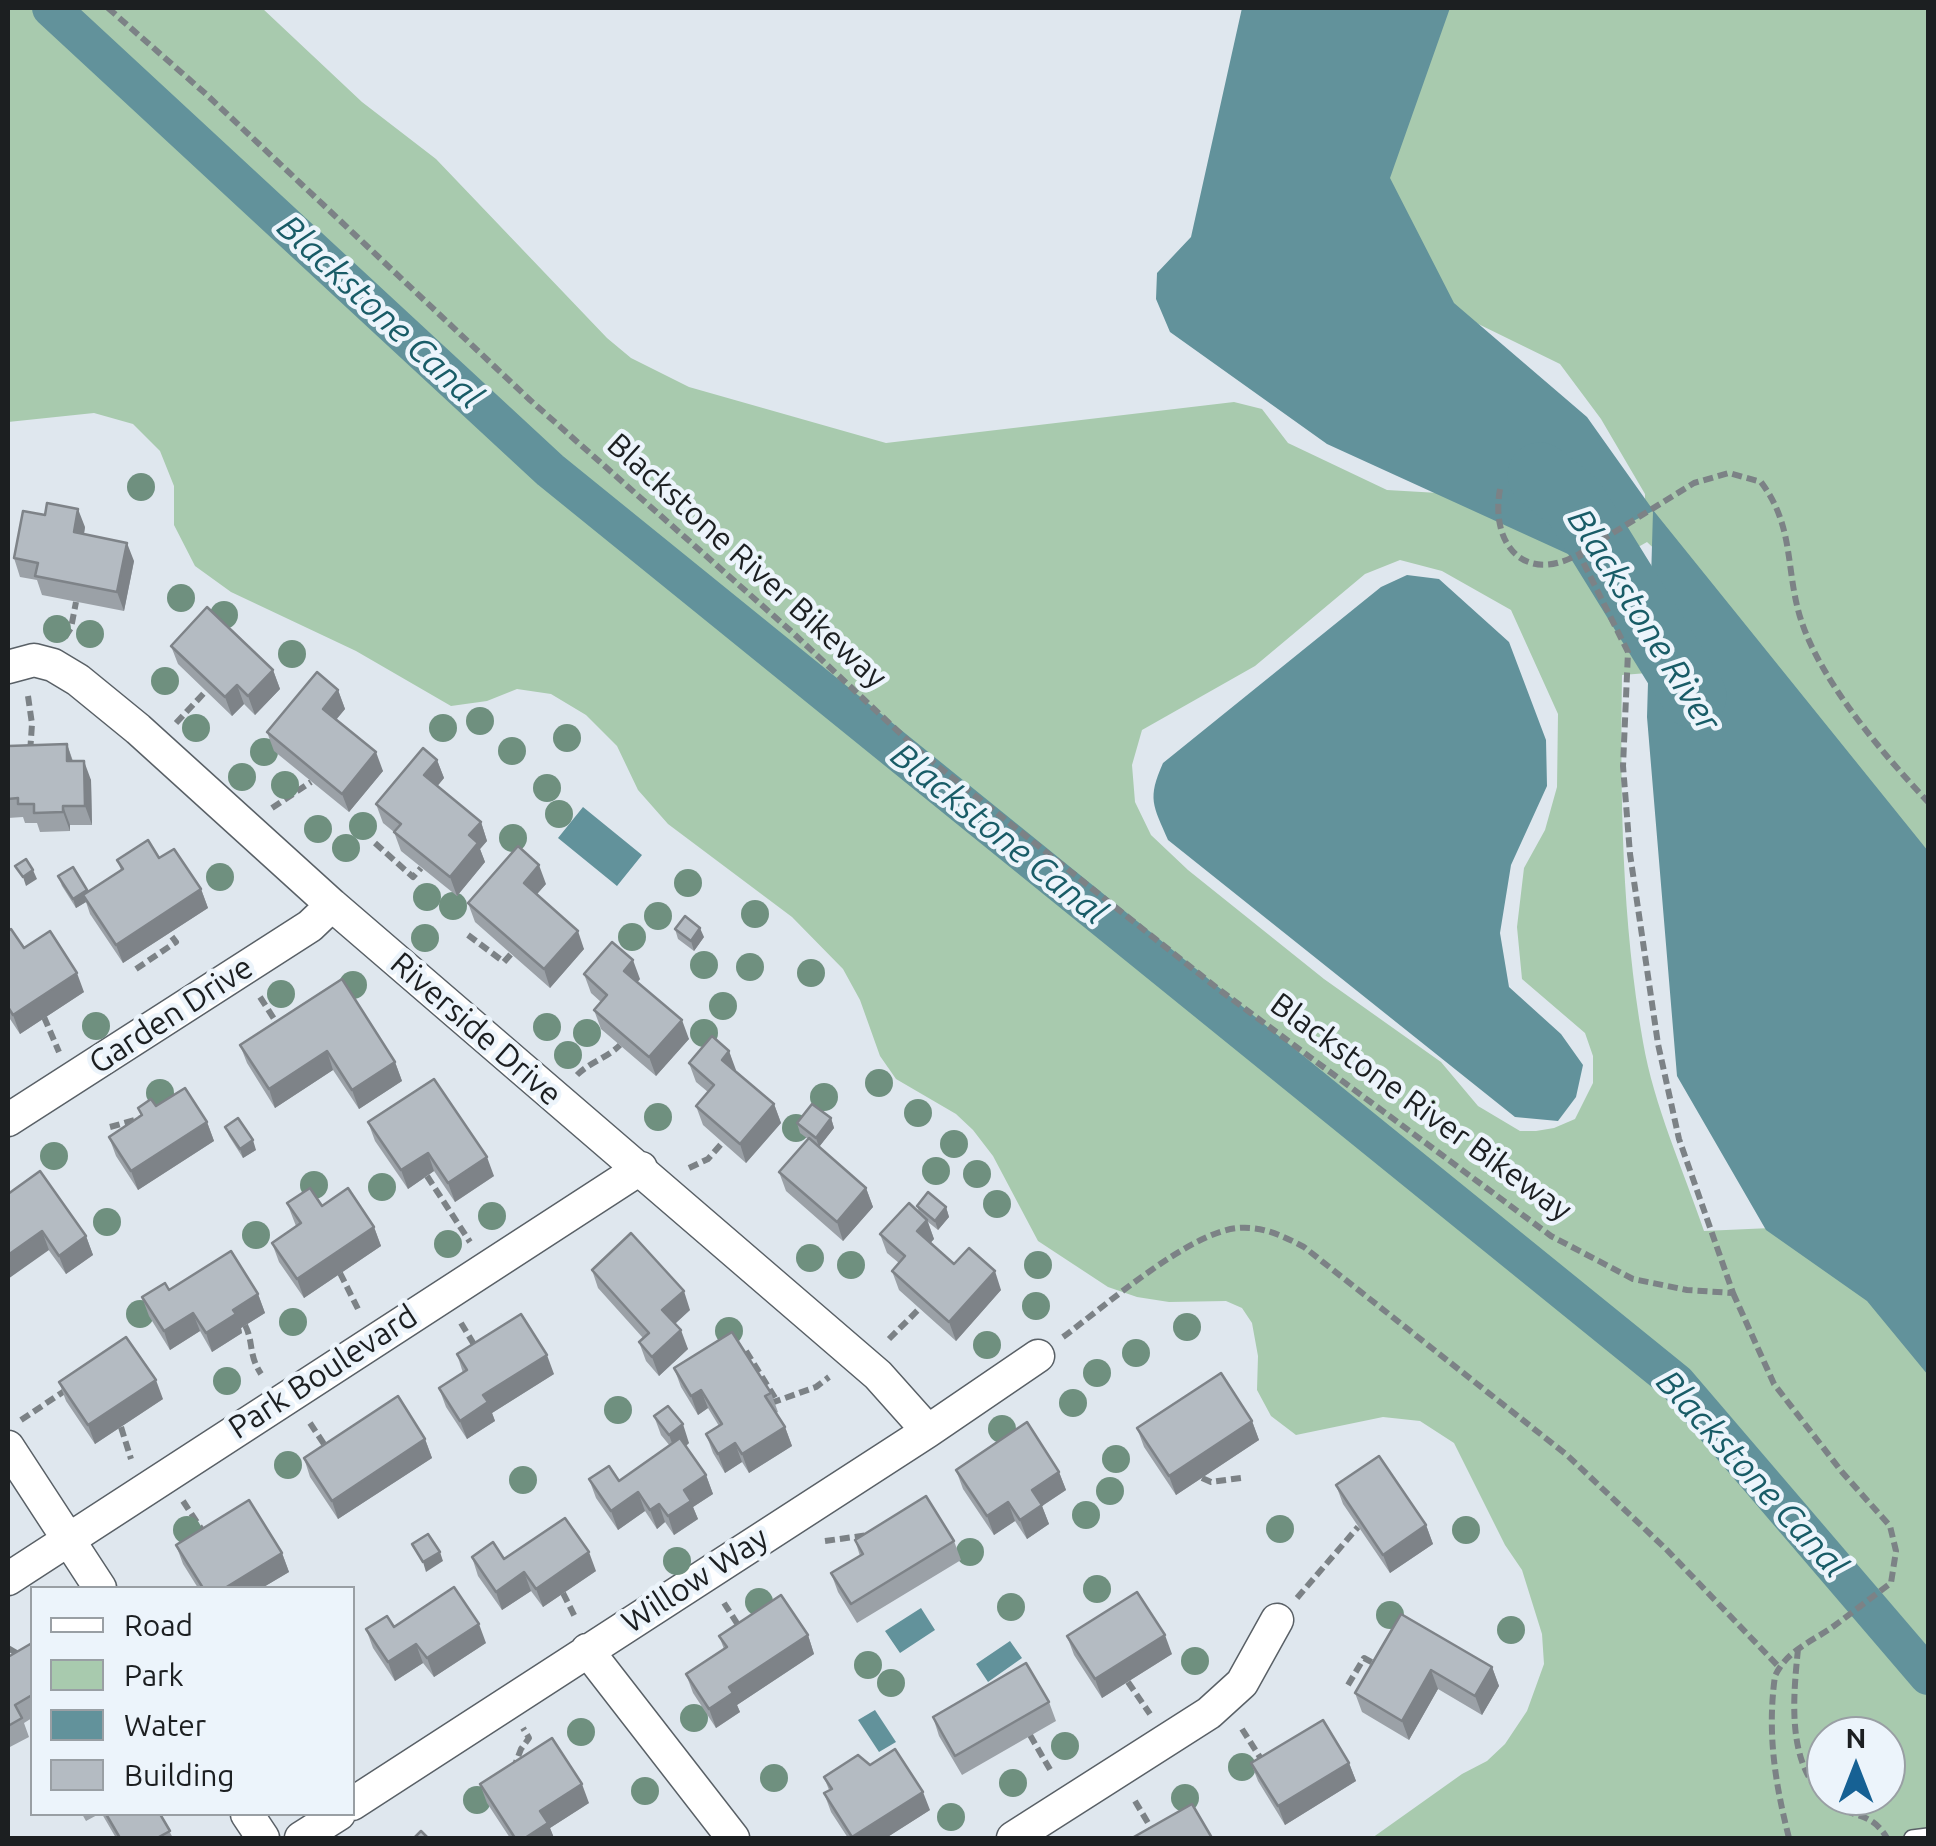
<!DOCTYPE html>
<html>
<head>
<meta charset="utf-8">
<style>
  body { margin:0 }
  #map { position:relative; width:1936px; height:1846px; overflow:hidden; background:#dfe7ee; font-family:Ubuntu,sans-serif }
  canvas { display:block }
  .frame { position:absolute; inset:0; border:10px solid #1c1f21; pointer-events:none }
  .legend { position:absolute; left:30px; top:1586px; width:325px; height:230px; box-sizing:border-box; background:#ecf4fb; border:2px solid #999fa4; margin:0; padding:12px 18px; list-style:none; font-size:30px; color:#1c1f21 }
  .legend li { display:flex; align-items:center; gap:20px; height:50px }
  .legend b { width:50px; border:2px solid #999fa4 }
  .north { position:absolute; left:1806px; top:1716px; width:100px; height:100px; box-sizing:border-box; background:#ecf4fb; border:2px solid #999fa4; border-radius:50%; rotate:0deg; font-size:28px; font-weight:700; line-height:40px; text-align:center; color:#1c1f21 }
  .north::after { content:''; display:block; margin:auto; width:35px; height:45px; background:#166194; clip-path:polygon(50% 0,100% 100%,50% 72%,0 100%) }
</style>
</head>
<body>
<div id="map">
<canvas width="1936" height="1846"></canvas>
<div class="frame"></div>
<ul class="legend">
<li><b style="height:12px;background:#fff"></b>Road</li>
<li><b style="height:28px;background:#a8caae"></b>Park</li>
<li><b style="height:28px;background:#62929b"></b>Water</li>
<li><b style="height:28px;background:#b4bbc2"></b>Building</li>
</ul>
<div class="north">N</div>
</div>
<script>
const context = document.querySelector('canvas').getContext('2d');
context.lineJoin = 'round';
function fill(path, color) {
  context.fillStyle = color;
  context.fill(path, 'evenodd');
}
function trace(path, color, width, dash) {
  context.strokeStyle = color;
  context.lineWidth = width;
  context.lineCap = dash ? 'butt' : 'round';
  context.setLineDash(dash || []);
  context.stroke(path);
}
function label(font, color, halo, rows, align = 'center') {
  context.font = font + ' Ubuntu,sans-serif';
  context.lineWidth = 9;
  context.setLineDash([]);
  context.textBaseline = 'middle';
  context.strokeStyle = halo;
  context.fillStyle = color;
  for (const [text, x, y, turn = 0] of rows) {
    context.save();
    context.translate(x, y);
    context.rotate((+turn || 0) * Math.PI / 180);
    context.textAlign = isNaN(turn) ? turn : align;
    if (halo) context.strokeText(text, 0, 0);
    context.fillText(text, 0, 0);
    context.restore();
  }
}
fill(new Path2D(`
  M8 8H262L362 102 436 159 607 338 631 358 689 387 886 443 1234 402 1262 409 1288 443 1387 490 1645 505V494L1601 419 1560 364 1419 295 1372 162 1423 8H1928V890L1693 585 1647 542 1601 568 1661 672 1622 675C1620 798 1622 921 1643 1042 1654 1106 1683 1169 1704 1231L1793 1227 1928 1350V1838H1372L1462 1774 1487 1761 1505 1744 1527 1711 1544 1664 1542 1634 1522 1570 1505 1545 1454 1443 1420 1421 1383 1417 1296 1435 1271 1416 1257 1390 1258 1356 1252 1323 1242 1308 1226 1301 1169 1302 1137 1297 1108 1287 1038 1241 993 1156 973 1130 956 1114 896 1079 880 1056 860 1000 843 969 792 917 668 824 638 790 617 746 586 715 551 694 517 689 487 701 451 706 356 651 231 592 195 566 174 525V486L160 451 133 424 94 413 8 422ZM1400 560 1442 571 1511 610 1558 714 1557 787 1545 830 1524 868 1517 927 1522 979 1585 1033 1593 1056V1083L1575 1119 1554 1128 1536 1131H1520L1478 1106 1441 1062 1324 979 1188 870 1151 835 1135 802 1132 765 1142 730 1255 666 1365 574ZM1826 1736H1886V1796H1826Z`), '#a8caae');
fill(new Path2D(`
  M1242 8H1450L1390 178 1454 303 1587 417 1653 510 1928 851V1375L1867 1301 1766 1230 1677 1076 1647 717 1653 511 1568 554 1327 444 1170 332 1156 299 1157 273 1191 237Z
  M1407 575 1439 579 1509 642 1546 740 1547 786 1511 865 1500 933 1509 987 1561 1034 1583 1065 1576 1097 1558 1121 1515 1117 1168 840C1153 805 1147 799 1163 763L1381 587Z
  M583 807 642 855 617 886 558 838Z
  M921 1608 935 1630 900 1653 885 1631Z
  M1010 1641 1022 1658 988 1682 976 1664Z
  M875 1710 896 1742 879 1752 858 1720Z`), '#62929b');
trace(new Path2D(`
  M51 8 550 470 1677 1383 1928 1676`), '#62929b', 38);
trace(new Path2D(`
  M1540 475 1574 502 1694 696`), '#62929b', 65);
const service = new Path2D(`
  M1912 1838 1928 1836`);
const minor = new Path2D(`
  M8 667 34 660 53 665 78 680 138 729 332 905 878 1375 928 1431
  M8 1120 310 926 332 905
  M8 1447 100 1588
  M8 1579 641 1168
  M587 1650 733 1838
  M352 1804 928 1431 1038 1356
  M247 1814 263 1838
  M301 1838 339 1814
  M1013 1838 1209 1713 1242 1683 1277 1620`);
trace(service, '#596066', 18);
trace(minor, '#596066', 35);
trace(new Path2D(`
  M108 8 207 95 530 400 792 632 919 751 1217 988 1551 1236 1633 1279 1687 1290 1733 1293 1679 1139 1658 1044 1630 854 1623 766 1628 652 1579 554 1694 483 1729 473 1761 482C1795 527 1785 570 1801 620 1821 682 1884 755 1928 802
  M1500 489C1490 544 1524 585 1579 554
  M65 637 71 628 76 602
  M28 696 32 724 30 753
  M176 723 206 691
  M272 808 311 782
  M375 843 413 877 421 868
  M468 935 504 962 511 954
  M136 969 176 942 169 933
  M260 997 280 1028
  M44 1017 59 1052
  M577 1075C590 1062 607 1058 620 1045
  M110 1127 142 1118
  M689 1168 708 1159 723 1142
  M427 1176 470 1242
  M340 1273 359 1311
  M1733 1293 1774 1384 1842 1472 1890 1526 1896 1551 1891 1583C1872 1597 1853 1612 1834 1626 1813 1641 1787 1650 1775 1676 1767 1733 1775 1783 1789 1838
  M461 1323 478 1351
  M245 1325C254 1343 248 1354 261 1374
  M1063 1337C1104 1307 1189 1232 1238 1228 1263 1226 1283 1236 1304 1247L1567 1455 1666 1549 1779 1667
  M889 1339 920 1308
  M746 1351 777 1401
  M771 1403 816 1387 829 1377
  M21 1420 69 1388
  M310 1423 328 1450
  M121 1427 131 1459
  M1202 1478 1211 1482 1241 1478
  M183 1501 206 1536
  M825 1541 868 1535
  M563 1593 576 1619
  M1297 1598 1358 1527
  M724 1603 742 1631
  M8 1648 23 1657
  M1798 1649C1793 1700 1785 1773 1835 1805 1857 1819 1871 1812 1887 1838
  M1128 1682 1150 1714
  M1348 1685 1364 1658 1379 1666
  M1242 1729 1265 1765
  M1030 1735 1052 1773
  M513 1770 521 1749 529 1738 523 1728
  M1135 1801 1157 1838`), '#7c8286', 6, [10, 5]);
trace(service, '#fff', 15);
trace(minor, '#fff', 32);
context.fillStyle = '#6f907f';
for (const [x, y] of [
  [141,487],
  [181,598],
  [224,615],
  [57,629],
  [90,634],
  [292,654],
  [165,681],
  [480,721],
  [196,728],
  [443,728],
  [567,738],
  [512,751],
  [264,752],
  [242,777],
  [285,785],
  [547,788],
  [559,814],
  [363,826],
  [318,829],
  [513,838],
  [346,848],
  [220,877],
  [688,883],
  [427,897],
  [453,906],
  [755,914],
  [658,916],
  [632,937],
  [425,938],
  [704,965],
  [750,967],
  [811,973],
  [353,985],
  [281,994],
  [723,1006],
  [96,1026],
  [547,1027],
  [587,1033],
  [704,1033],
  [568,1055],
  [879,1083],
  [160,1093],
  [824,1097],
  [918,1113],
  [658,1117],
  [796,1128],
  [954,1144],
  [54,1156],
  [936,1171],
  [977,1174],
  [314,1185],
  [382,1187],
  [997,1204],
  [492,1216],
  [107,1222],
  [256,1235],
  [448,1244],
  [810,1258],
  [851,1265],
  [1038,1265],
  [1036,1306],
  [140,1314],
  [293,1322],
  [1187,1327],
  [729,1331],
  [987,1345],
  [1136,1353],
  [1097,1373],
  [227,1381],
  [1073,1403],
  [618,1410],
  [1002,1429],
  [1116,1459],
  [288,1465],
  [523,1480],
  [1110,1491],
  [1086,1515],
  [1280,1529],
  [187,1530],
  [1466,1530],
  [970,1552],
  [677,1561],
  [1097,1589],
  [759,1602],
  [1011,1607],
  [1390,1615],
  [1511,1630],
  [1195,1661],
  [868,1665],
  [891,1683],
  [694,1718],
  [581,1732],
  [1065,1746],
  [1242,1767],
  [774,1778],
  [1013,1783],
  [645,1791],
  [1185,1798],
  [477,1800],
  [951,1817]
]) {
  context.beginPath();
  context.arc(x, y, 14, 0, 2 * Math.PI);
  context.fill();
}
fill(new Path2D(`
  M85 527 84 534 134 561 124 611 42 595 37 580 20 577 14 558Z
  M171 646 273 670 280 689 255 715 244 704 232 716 178 664Z
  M338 690 345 709 336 720 383 771 349 812 274 751 267 732Z
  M67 744 73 761 91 780 92 825H70V831L40 832 37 823H25L23 817 8 818V746Z
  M437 760 444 778 437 786 481 822 487 841 480 849 485 862 457 896 401 851 394 832 383 823 376 804Z
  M159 858 201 889 208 908 123 963 90 914 86 902 76 908 62 886 58 876 88 892 121 870 117 860Z
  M546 884 537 894 584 949 550 988 475 922 468 903Z
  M675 929 704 937 694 951 678 939Z
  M8 931 24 948 84 992 20 1034 8 1016Z
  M584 974 640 979 637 982 689 1039 656 1076 601 1029 594 1010 601 1002 591 993Z
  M342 979 395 1062 402 1081 359 1109 333 1070 275 1108 247 1063 240 1045Z
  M729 1051 735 1071 774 1104 781 1123 746 1163 703 1125 696 1106 708 1092 696 1082 689 1063Z
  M156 1106 207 1122 214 1141 138 1190 116 1156 109 1137 141 1116 138 1108Z
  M831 1118 834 1128 819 1147 866 1188 873 1207 843 1241 786 1191 779 1172 808 1139 800 1133 797 1123Z
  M368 1122 494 1176 455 1202 434 1171 408 1189 375 1141Z
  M225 1127 256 1150 243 1158 229 1136Z
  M8 1194 86 1236 93 1255 66 1274Z
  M287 1203 322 1206 374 1227 381 1246 304 1298 279 1262 272 1243 296 1226Z
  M917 1206 946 1207 949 1217 938 1230 928 1222 934 1239 930 1243 954 1264 1001 1290 956 1341 899 1290 892 1271 899 1263 887 1253 880 1234 919 1212Z
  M592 1270 690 1310 675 1324 688 1349 659 1376 646 1361 639 1342 643 1338 598 1288Z
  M169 1290 258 1294 265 1313 241 1328 242 1333 212 1352 200 1331 170 1350 149 1316 142 1297Z
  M457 1354 554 1374 492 1413 495 1421 467 1439 446 1407 439 1388 463 1373Z
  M674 1368 771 1393 778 1412 776 1413 785 1427 792 1446 749 1473 742 1462 725 1473 713 1453 706 1434 719 1426 708 1408 698 1415 681 1387Z
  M59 1382 163 1399 95 1444 66 1401Z
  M654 1416 689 1443 686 1446 706 1475 713 1494 693 1507 698 1519 674 1535 665 1522 657 1529 645 1511 618 1530 596 1498 589 1479 619 1481 670 1446 661 1435Z
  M1252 1421 1259 1440 1176 1495 1144 1447 1137 1428Z
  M425 1439 432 1458 338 1519 310 1477 304 1458Z
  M956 1470 1059 1472 1066 1490 1042 1506 1049 1524 1027 1539 1015 1521 994 1535 963 1489Z
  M1336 1485 1426 1525 1433 1544 1390 1573 1343 1504Z
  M855 1540 954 1541 961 1560 857 1623 838 1592 831 1573 860 1556Z
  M176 1545 282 1553 289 1572 262 1588H198L183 1564Z
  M472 1557 596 1571 543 1607 531 1591 502 1610 478 1576Z
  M1401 1614 1492 1667 1499 1686 1482 1715 1438 1689 1409 1740 1362 1712 1355 1693Z
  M394 1627 486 1643 434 1677 423 1663 395 1681 373 1648 366 1629Z
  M808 1635 814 1654 737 1705 740 1712 716 1728 693 1693 686 1674 724 1649 719 1636Z
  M1067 1636 1172 1654 1102 1698 1074 1655Z
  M32 1643V1718L24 1723 29 1737 8 1748V1657Z
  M1049 1702 1056 1721 962 1775 939 1736 933 1717Z
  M1251 1763H1349L1356 1781 1285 1825 1258 1781Z
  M824 1777 930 1810 886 1838H848L831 1812 824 1793 829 1790Z
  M480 1784 589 1803 550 1828 554 1838H510L487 1803Z
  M82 1814H99L86 1821Z
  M102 1814H160L173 1838H116Z`), '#9ba1a7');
fill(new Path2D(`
  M78 509 85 527 81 551 74 532Z
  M127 543 134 561 124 611 117 592Z
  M273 670 280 689 255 715 248 696Z
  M237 685 244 704 232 716 225 697Z
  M338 690 345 709 329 728 323 709Z
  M67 744 73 763 67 761Z
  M376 752 383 771 349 812 342 794Z
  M437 760 444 778 431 794 424 775Z
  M84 761 91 780 92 825 85 806Z
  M63 806 70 825V831L63 812Z
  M481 822 487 841 480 849 485 862 457 896 450 877 469 835Z
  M539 865 546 884 530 902 524 883Z
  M33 870 37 879 26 886 23 877Z
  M201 889 208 908 123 963 116 945Z
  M87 890 91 899 83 895 86 902 76 908 73 899Z
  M700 928 704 937 694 951 691 941Z
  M578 931 584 949 550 988 544 969Z
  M633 960 640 979 631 990 624 971Z
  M77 973 84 992 20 1034 13 1015Z
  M682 1020 689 1039 656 1076 649 1057Z
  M327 1051 333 1070 275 1108 269 1089Z
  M729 1051 736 1070 729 1079 722 1060Z
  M395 1062 402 1081 359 1109 352 1090Z
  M774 1104 781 1123 746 1163 740 1144Z
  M831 1118 834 1128 819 1147 816 1138Z
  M207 1122 214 1141 138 1190 131 1171Z
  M253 1140 256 1150 243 1158 240 1149Z
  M428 1153 434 1171 408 1189 401 1170Z
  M487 1157 494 1176 455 1202 448 1183Z
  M866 1188 873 1207 843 1241 837 1222Z
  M946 1207 949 1217 938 1230 935 1221Z
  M927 1220 934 1239 924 1250 917 1231Z
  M374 1227 381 1246 304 1298 297 1279Z
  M42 1231 49 1250 8 1279V1255Z
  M86 1236 93 1255 66 1274 59 1256Z
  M995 1271 1001 1290 956 1341 949 1322Z
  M684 1291 690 1310 669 1329 662 1310Z
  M258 1294 265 1313 241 1328 242 1333 212 1352 206 1333 233 1310Z
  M193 1313 200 1331 170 1350 164 1331Z
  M681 1330 688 1349 659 1376 652 1357Z
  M547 1355 554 1374 492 1413 495 1421 467 1439 460 1421 483 1395Z
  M156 1380 163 1399 95 1444 88 1425Z
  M701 1390 708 1408 698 1415 691 1396Z
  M1252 1421 1259 1440 1176 1495 1169 1476Z
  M683 1424 689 1443 676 1454 669 1435Z
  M785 1427 792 1446 749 1473 742 1454Z
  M425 1439 432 1458 338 1519 332 1501Z
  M735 1443 742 1462 725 1473 718 1454Z
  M1059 1472 1066 1490 1042 1506 1049 1524 1027 1539 1020 1520 1032 1490Z
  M706 1475 713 1494 693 1507 698 1519 674 1535 668 1516 684 1490Z
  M638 1492 645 1511 618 1530 611 1511Z
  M1008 1502 1015 1521 994 1535 987 1516Z
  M659 1504 665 1522 657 1529 650 1510Z
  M1426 1525 1433 1544 1390 1573 1383 1555Z
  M440 1552 443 1561 426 1572 423 1562Z
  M589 1552 596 1571 543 1607 536 1589Z
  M282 1553 289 1572 262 1588H225Z
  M524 1572 531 1591 502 1610 496 1592Z
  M479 1624 486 1643 434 1677 427 1658Z
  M808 1635 814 1654 737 1705 740 1712 716 1728 709 1709 729 1687Z
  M1165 1635 1172 1654 1102 1698 1095 1679Z
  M416 1644 423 1663 395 1681 388 1662Z
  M1492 1667 1499 1686 1482 1715 1475 1696Z
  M1431 1670 1438 1689 1409 1740 1402 1721Z
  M1349 1763 1356 1781 1285 1825 1278 1806Z
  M582 1784 589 1803 550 1828 554 1838H525L540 1811Z
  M923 1792 930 1810 886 1838H853L852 1837Z`), '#7e8388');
const building = new Path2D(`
  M47 503 78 509 74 532 127 543 117 592 35 576 38 563 14 558 23 511 45 515Z
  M207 607 273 670 248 696 237 685 225 697 171 646Z
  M317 672 338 690 323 709 376 752 342 794 267 732Z
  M67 744V761H84L85 806H63V812L34 813V804H18V798L8 799V746Z
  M423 748 437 760 424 775 481 822 469 835 478 843 450 877 394 832 401 824 376 804Z
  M148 840 159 858 174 849 201 889 116 945 83 895 123 869 117 860Z
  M518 846 539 865 524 883 578 931 544 969 468 903Z
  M26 859 33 870 23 877 15 866Z
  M73 867 87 890 73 899 58 876Z
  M685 916 700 928 691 941 675 929Z
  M11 929 24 948 50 931 77 973 13 1015 8 1007V931Z
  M612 942 633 960 624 971 682 1020 649 1057 594 1010 607 995 584 974Z
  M342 979 395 1062 352 1090 327 1051 269 1089 240 1045Z
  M712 1036 729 1051 722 1060 774 1104 740 1144 696 1106 714 1085 689 1063Z
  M434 1079 487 1157 448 1183 428 1153 401 1170 368 1122Z
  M185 1088 207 1122 131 1171 109 1137 142 1115 138 1108 151 1099 156 1106Z
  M812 1104 831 1118 816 1138 797 1123Z
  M238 1118 253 1140 240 1149 225 1127Z
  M809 1138 866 1188 837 1222 779 1172Z
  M40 1171 86 1236 59 1256 42 1231 8 1255V1194Z
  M310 1188 322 1206 348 1188 374 1227 297 1279 272 1243 301 1223 287 1203Z
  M928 1192 946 1207 935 1221 917 1206Z
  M909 1203 927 1220 917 1231 954 1264 969 1248 995 1271 949 1322 892 1271 905 1256 880 1234Z
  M631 1233 684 1291 662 1310 681 1330 652 1357 639 1342 649 1333 592 1270Z
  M231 1251 258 1294 233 1310 236 1314 206 1333 193 1313 164 1331 142 1297 165 1283 169 1290Z
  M521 1314 547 1355 483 1395 488 1402 460 1421 439 1388 467 1370 457 1354Z
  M732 1332 771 1393 765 1396 785 1427 742 1454 735 1443 718 1454 706 1434 722 1424 701 1390 691 1396 674 1368Z
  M126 1337 156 1380 88 1425 59 1382Z
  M1221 1373 1252 1421 1169 1476 1137 1428Z
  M398 1396 425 1439 332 1501 304 1458Z
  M668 1406 683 1424 669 1435 654 1416Z
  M1027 1422 1059 1472 1032 1490 1042 1505 1020 1520 1008 1502 987 1516 956 1470Z
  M680 1438 706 1475 684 1490 691 1501 668 1516 659 1504 650 1510 638 1492 611 1511 589 1479 609 1466 619 1481Z
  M1379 1456 1426 1525 1383 1555 1336 1485Z
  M926 1496 954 1541 851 1604 831 1573 863 1554 855 1540Z
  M249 1500 282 1553 225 1588H203L176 1545Z
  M565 1518 589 1552 536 1589 524 1572 496 1592 472 1557 493 1542 504 1559Z
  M428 1534 440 1552 423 1562 412 1544Z
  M454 1587 479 1624 427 1658 416 1644 388 1662 366 1629 387 1616 394 1627Z
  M1137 1592 1165 1635 1095 1679 1067 1636Z
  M781 1595 808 1635 729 1687 733 1693 709 1709 686 1674 727 1647 719 1636Z
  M1401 1614 1492 1667 1475 1696 1431 1670 1402 1721 1355 1693Z
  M32 1643V1695L15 1705 22 1718 8 1726V1657Z
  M1026 1663 1049 1702 955 1756 933 1717Z
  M1323 1720 1349 1763 1278 1806 1251 1763Z
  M552 1738 582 1784 540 1811 548 1823 525 1838H515L480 1784Z
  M895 1749 923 1792 852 1837 824 1793 832 1789 824 1777 858 1755 870 1765Z
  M1192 1804 1212 1838H1132Z
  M106 1814H160L170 1831 157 1838H120Z
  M421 1831 428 1838H414Z`);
fill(building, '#b4bbc2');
trace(building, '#7e8388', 2.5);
label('32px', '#1c1f21', '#ecf4fb', [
  ["Blackstone River Bikeway",747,561,42],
  ["Garden Drive",171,1015,-33],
  ["Riverside Drive",476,1029,41],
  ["Blackstone River Bikeway",1421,1107,36],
  ["Park Boulevard",323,1372,-33],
  ["Willow Way",695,1580,-33]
]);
label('italic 35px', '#195c67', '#ecf4fb', [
  ["Blackstone Canal",380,312,43],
  ["Blackstone River",1644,620,58],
  ["Blackstone Canal",999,834,39],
  ["Blackstone Canal",1752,1474,48]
]);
</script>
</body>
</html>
